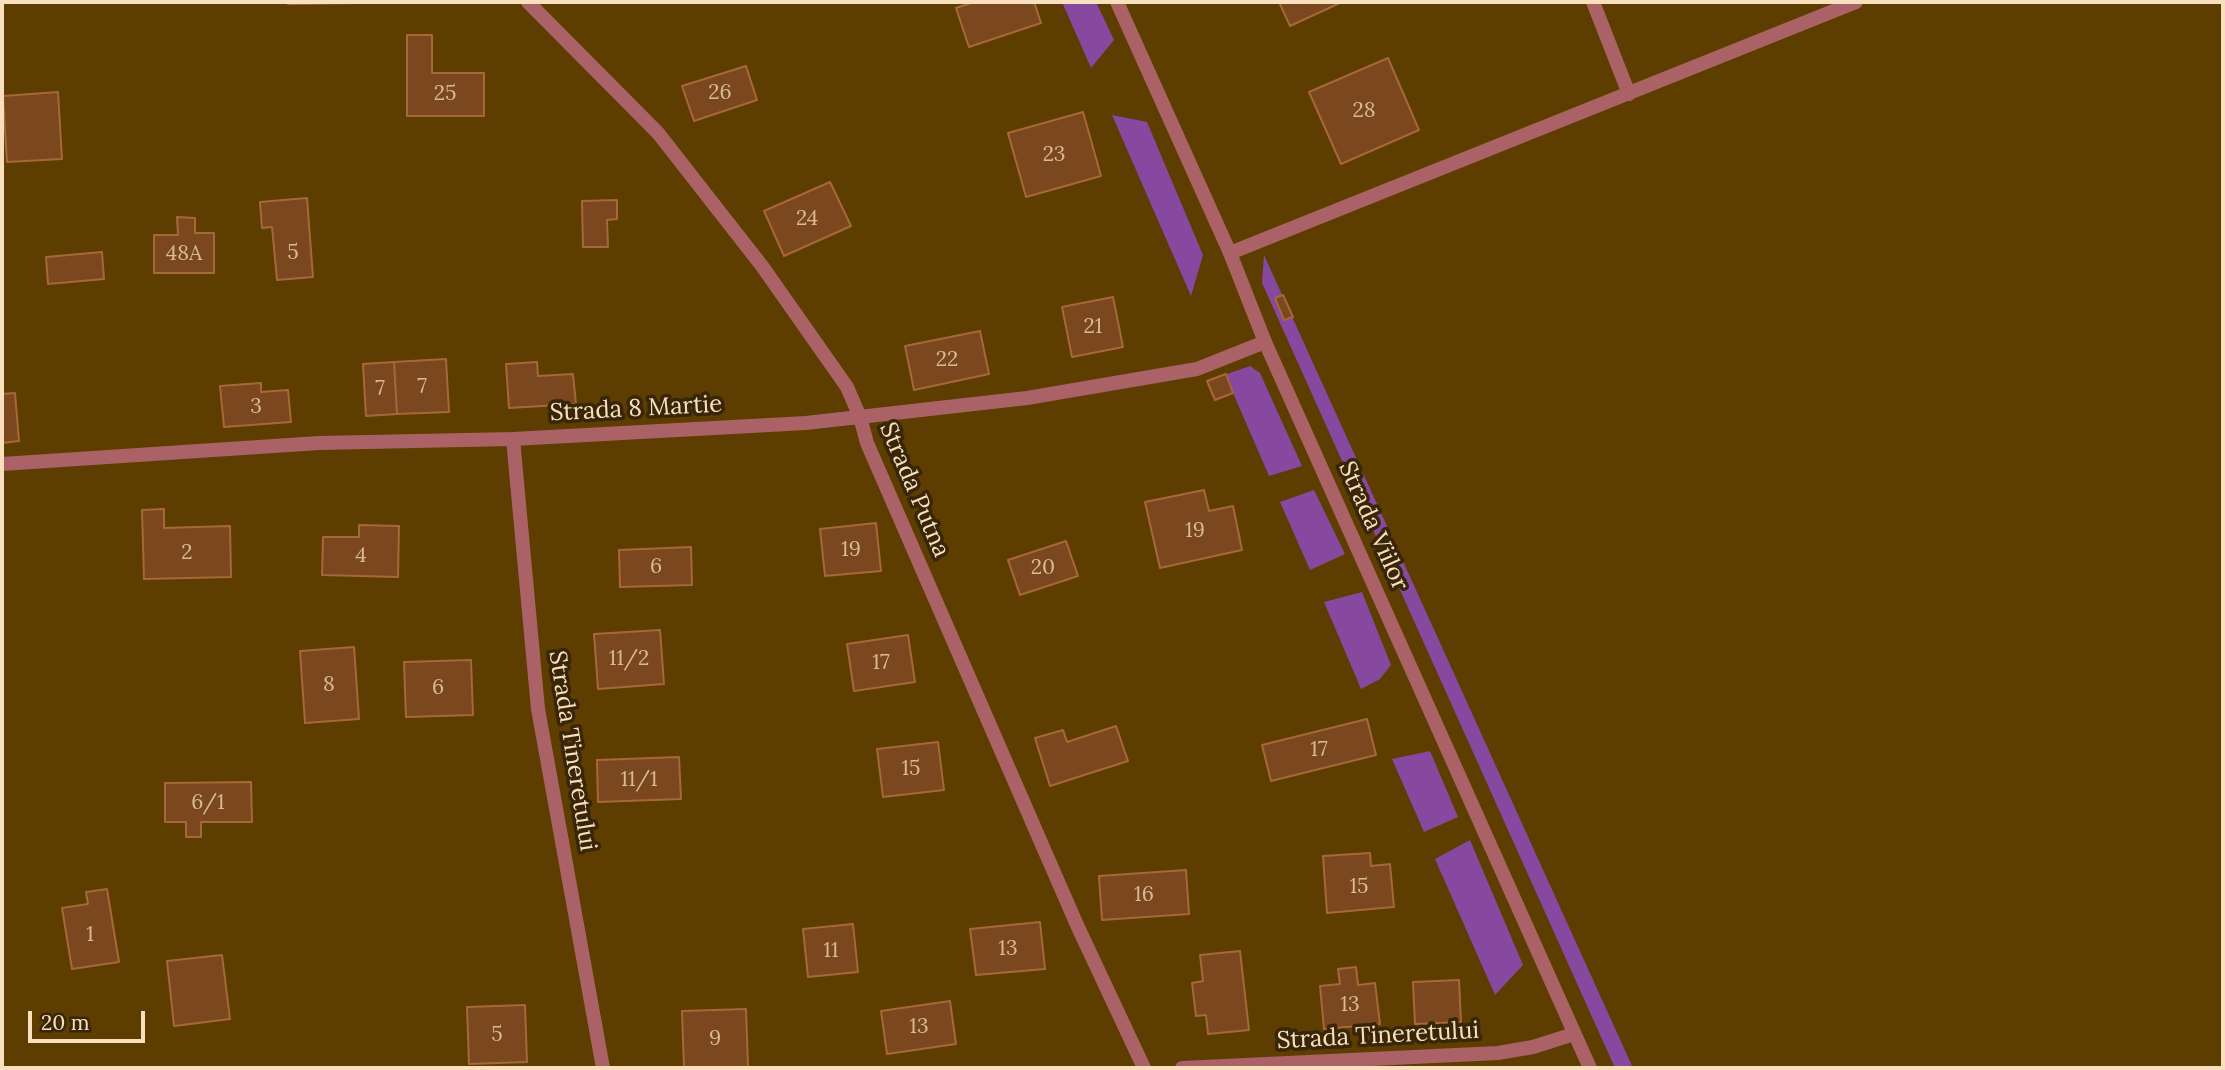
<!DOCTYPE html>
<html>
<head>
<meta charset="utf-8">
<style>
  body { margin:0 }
  #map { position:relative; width:2225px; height:1070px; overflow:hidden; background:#5d3d00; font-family:Lora,serif }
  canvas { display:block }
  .frame { position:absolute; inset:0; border:4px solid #f8e0bf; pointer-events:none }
  .scale { position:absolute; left:28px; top:1011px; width:117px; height:32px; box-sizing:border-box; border:4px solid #f8e0bf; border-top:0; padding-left:9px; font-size:21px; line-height:24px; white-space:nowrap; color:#f8e0bf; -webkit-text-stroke:5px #392609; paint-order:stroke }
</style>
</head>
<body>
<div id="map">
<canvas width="2225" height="1070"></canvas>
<div class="frame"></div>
<div class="scale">20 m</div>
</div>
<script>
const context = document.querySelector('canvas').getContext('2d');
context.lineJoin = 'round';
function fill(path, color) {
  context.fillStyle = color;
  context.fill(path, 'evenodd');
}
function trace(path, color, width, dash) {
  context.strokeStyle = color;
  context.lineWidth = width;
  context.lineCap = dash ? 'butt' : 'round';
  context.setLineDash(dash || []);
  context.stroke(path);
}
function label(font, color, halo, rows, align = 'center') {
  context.font = font + ' Lora,serif';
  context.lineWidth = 7;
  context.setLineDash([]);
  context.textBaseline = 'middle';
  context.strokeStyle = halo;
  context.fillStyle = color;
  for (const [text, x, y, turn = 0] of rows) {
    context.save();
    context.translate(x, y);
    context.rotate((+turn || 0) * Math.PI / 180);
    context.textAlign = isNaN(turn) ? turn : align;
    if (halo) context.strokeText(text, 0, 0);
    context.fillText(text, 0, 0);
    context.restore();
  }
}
fill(new Path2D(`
  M1062 2H1096L1114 40 1091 68Z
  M1112 115 1147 122 1203 255 1191 296Z
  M1264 255 1633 1068H1615L1262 283Z
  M1250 366 1260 373 1302 466 1269 476 1233 393 1215 400 1207 381Z
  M1314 490 1345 554 1310 570 1280 502Z
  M1362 592 1391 665 1380 679 1361 689 1324 602Z
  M1430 751 1458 817 1424 832 1392 759Z
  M1470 840 1523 965 1495 995 1435 859Z`), '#8748a0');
const building = new Path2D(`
  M288 2H359V3L288 4Z
  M974 2H1034L1041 23 969 47 956 8Z
  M1279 2H1342L1290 26Z
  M407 35H432V73H484V116H407Z
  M1388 58 1419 130 1341 164 1309 92Z
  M746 66 757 100 694 121 682 86Z
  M58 92 62 159 7 162 3 96Z
  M1083 112 1101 176 1026 197 1008 133Z
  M830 182 851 226 784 256 764 211Z
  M307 198 313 277 277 280 272 227 262 228 260 202Z
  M617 200V219L607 220 608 247H583L582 201Z
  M177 217 195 218V233H214V273H154V235H178Z
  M102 252 104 279 48 284 46 257Z
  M1283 295 1293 317 1284 320 1275 298Z
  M1113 297 1123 347 1072 357 1062 307Z
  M980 331 989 374 914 390 905 346Z
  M446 359 449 412 397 414 394 362Z
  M394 362 397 414 366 416 363 364Z
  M537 362 538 376 573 374 576 404 509 408 506 364Z
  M1226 374 1233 393 1215 400 1207 381Z
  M261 383V392L288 390 291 422 224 427 220 386Z
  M15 393 19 441 2 443V394Z
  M1204 490 1209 511 1233 506 1242 550 1160 568 1145 502Z
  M164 509V528L230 526 231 577 144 579 142 510Z
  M876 523 881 571 825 576 820 529Z
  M359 525 399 526 398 577 322 575 323 537H359Z
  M1066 541 1078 576 1020 595 1008 560Z
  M691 547 692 585 620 587 619 550Z
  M660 630 664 684 598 689 594 634Z
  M908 635 915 682 854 691 847 644Z
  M354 647 359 719 305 723 300 651Z
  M471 660 473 715 406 717 404 662Z
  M1367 719 1376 755 1271 781 1262 745Z
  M1116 726 1128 761 1050 786 1035 738 1063 730 1067 742Z
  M938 742 944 790 883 797 877 749Z
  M679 757 681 799 598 802 597 760Z
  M251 782 252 822H201V837H186V822H165V783Z
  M1370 853 1371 866 1390 864 1394 907 1327 913 1323 856Z
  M1186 870 1189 914 1102 920 1099 876Z
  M107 889 119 962 72 969 62 908 88 904 86 892Z
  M1040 922 1045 969 976 975 970 929Z
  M853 924 858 972 808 977 803 929Z
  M1240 951 1249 1030 1208 1034 1206 1015 1196 1016 1192 983 1203 981 1200 955Z
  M222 955 230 1019 174 1026 167 961Z
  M1356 967 1358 985 1375 983 1380 1024 1324 1029 1320 986 1340 984 1338 969Z
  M1459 980 1461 1022 1415 1024 1413 982Z
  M950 1001 956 1044 887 1054 881 1011Z
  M525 1005 527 1062 469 1064 467 1007Z
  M746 1009 748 1067 684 1068 682 1011Z`);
fill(building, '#7a471f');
trace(building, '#a76839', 2);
trace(new Path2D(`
  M1230 253 1856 2
  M513 439 538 709 603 1068`), '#aa6267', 14);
trace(new Path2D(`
  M528 2 658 133 762 266 847 387 860 417 867 443 1077 925 1144 1068
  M1593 2 1629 94
  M2 464 319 443 513 439 806 423 1027 398 1197 369 1265 342
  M1182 1068 1498 1053 1533 1047 1574 1034`), '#aa6267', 14);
trace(new Path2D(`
  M1117 2 1230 253 1265 342 1590 1068`), '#aa6267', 14);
label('21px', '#d8ba97', null, [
  ["26",720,93],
  ["25",445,94],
  ["28",1364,111],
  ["23",1054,155],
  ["24",807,219],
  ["5",293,253],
  ["48A",184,254],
  ["21",1093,327],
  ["22",947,360],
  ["7",422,387],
  ["7",380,389],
  ["3",256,407],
  ["19",1195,531],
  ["19",851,550],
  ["2",187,553],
  ["4",361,556],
  ["6",656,567],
  ["20",1043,568],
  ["11/2",629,659],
  ["17",881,663],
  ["8",329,685],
  ["6",438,688],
  ["17",1319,750],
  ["15",911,769],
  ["11/1",639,780],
  ["6/1",208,803],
  ["15",1359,887],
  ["16",1144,895],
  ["1",90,935],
  ["13",1008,949],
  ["11",831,951],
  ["13",1350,1005],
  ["13",919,1027],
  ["5",497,1035],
  ["9",715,1039]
]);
label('24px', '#f8e0bf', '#392609', [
  ["Strada 8 Martie",636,409,-3],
  ["Strada Putna",914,490,67],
  ["Strada Viilor",1373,526,66],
  ["Strada Tineretului",572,751,81],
  ["Strada Tineretului",1378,1036,-3]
]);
</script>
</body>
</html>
